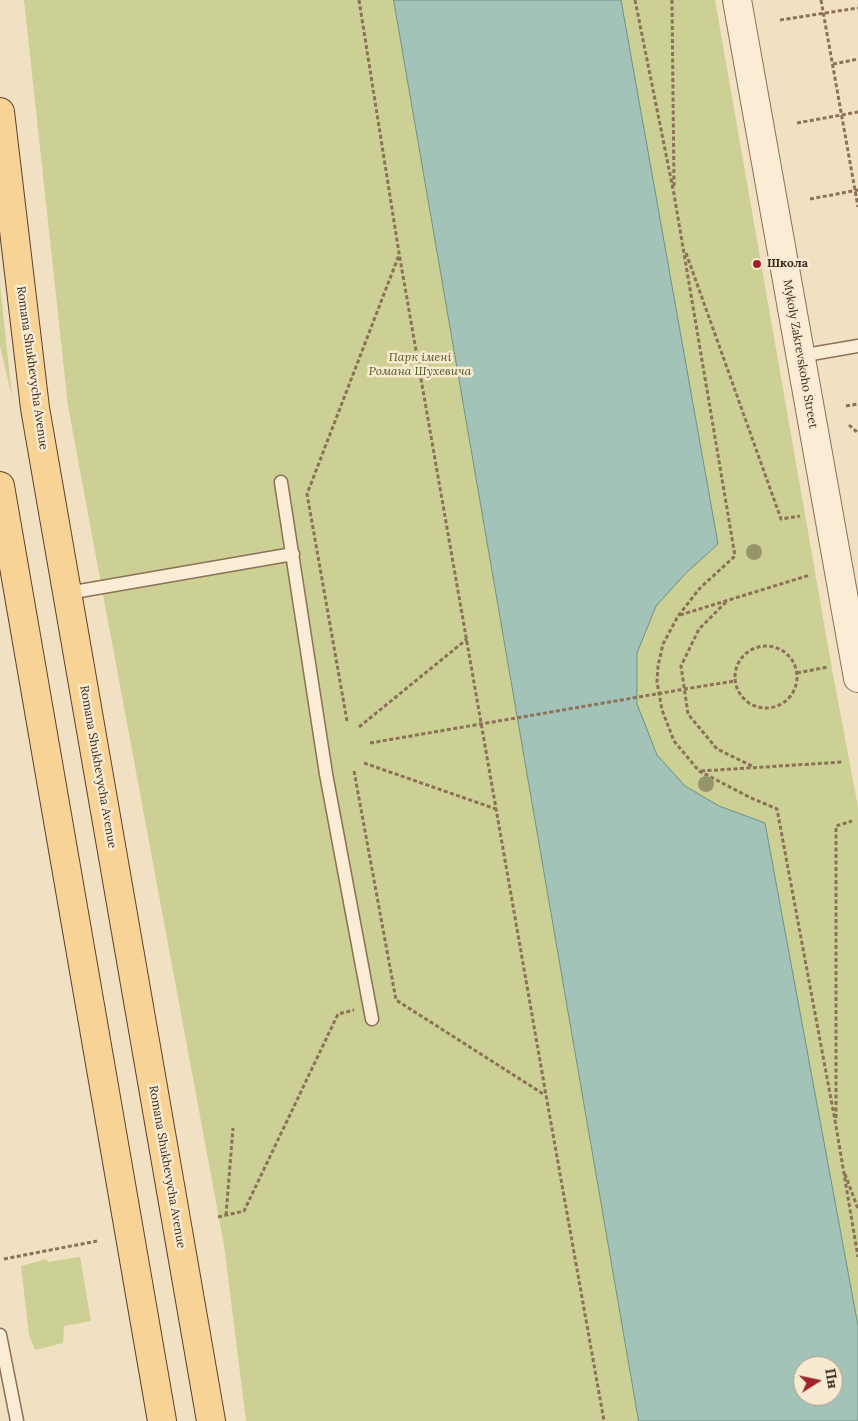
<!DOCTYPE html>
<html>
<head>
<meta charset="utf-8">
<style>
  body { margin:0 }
  #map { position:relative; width:858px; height:1421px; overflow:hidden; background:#f1e0c1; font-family:Lora,serif }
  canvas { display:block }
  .north { position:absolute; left:793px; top:1356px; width:50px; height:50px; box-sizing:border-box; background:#f8ead1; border:1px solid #ac9d89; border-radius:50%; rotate:80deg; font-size:14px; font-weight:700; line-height:20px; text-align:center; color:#3a291d }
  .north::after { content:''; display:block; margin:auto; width:18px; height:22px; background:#9f232c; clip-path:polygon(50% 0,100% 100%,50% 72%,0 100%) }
</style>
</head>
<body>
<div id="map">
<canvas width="858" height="1421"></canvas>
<div class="north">Пн</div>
</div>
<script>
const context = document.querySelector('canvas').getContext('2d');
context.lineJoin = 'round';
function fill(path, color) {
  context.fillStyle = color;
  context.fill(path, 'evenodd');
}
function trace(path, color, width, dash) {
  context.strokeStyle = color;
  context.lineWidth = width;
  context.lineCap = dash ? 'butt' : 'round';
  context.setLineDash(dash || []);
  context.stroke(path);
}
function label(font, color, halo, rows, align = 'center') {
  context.font = font + ' Lora,serif';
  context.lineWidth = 5;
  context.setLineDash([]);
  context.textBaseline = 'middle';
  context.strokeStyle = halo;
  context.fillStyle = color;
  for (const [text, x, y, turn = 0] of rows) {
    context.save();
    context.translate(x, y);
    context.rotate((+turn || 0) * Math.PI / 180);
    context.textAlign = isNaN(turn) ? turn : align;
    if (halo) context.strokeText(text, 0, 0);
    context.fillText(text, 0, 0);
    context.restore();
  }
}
fill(new Path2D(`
  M24 0H715L832 669 858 807V1421H246L224 1245 68 406ZM803 1366H833V1396H803Z
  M0 284 12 397 0 346Z
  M80 1257 91 1321 64 1326 63 1343 35 1350 29 1335 21 1266 46 1259 48 1262Z`), '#ccd094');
const water = new Path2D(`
  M394 0H621L718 544 686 573 656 606 637 653V704L657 755 685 786 719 806 765 823 858 1326V1421H639ZM803 1366H833V1396H803Z`);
fill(water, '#a4c3b8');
trace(water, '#6a9286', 1);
const service = new Path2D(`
  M800 356 858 346
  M281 482 326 774 372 1019
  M68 593 293 554
  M0 1335 17 1421`);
const tertiary = new Path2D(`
  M737 0 858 678`);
const primary = new Path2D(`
  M0 112 35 408 211 1421
  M0 486 162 1421`);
trace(service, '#8c7057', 15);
trace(tertiary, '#8c7057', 30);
trace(primary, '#593e2c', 30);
trace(new Path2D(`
  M359 0 399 253 546 1095 604 1421
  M635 0 674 194 735 556 700 588 678 616 663 644 658 666 657 682 662 710 674 741 699 771 749 797 777 809 836 1126 858 1257
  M672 0 674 186
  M821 0 858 207
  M780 20 858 8
  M833 64 858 59
  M797 123 858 112
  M810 199 858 190
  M686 253 781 519 800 516
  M846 406 858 404
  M849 425 858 433
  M726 602 699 629 681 666 688 714 717 749 754 767
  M680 615 810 575
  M735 677a31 31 0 1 1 62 0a31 31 0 1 1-62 0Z
  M797 673 828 667
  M697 687 735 681
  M347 721 307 494 399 255
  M359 727 467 639
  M364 763 496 809
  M354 771 396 1000 545 1095
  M701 771 843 762
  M836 1118V826L852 821
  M845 1174 858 1209
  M226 1215 233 1128
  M218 1217 244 1211 338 1014 354 1010
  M4 1259 97 1241`), '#8c7057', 3, [4, 2.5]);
trace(service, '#fbedd5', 12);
trace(tertiary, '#fbedd5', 28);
trace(primary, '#f7d396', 28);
trace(new Path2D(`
  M370 743 697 687`), '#8c7057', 3, [4, 2.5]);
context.fillStyle = '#97956a';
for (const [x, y] of [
  [754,552],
  [706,784]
]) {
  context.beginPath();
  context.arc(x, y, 8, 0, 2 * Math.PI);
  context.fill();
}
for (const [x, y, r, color] of [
  [757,264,5,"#9f232c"]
]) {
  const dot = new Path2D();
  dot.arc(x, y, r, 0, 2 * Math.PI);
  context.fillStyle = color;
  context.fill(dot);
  trace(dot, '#f8ead1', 2);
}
label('bold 12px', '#3a291d', '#f8ead1', [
  ["Школа",767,264]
], 'left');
label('12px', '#3a291d', '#f8ead1', [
  ["Mykoly Zakrevskoho Street",800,354,80],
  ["Romana Shukhevycha Avenue",32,368,82],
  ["Romana Shukhevycha Avenue",98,767,80],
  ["Romana Shukhevycha Avenue",167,1167,80]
]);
label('italic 12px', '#4e5822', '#f8ead1', [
  ["Парк імені",420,358],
  ["Романа Шухевича",420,372]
]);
</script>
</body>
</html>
